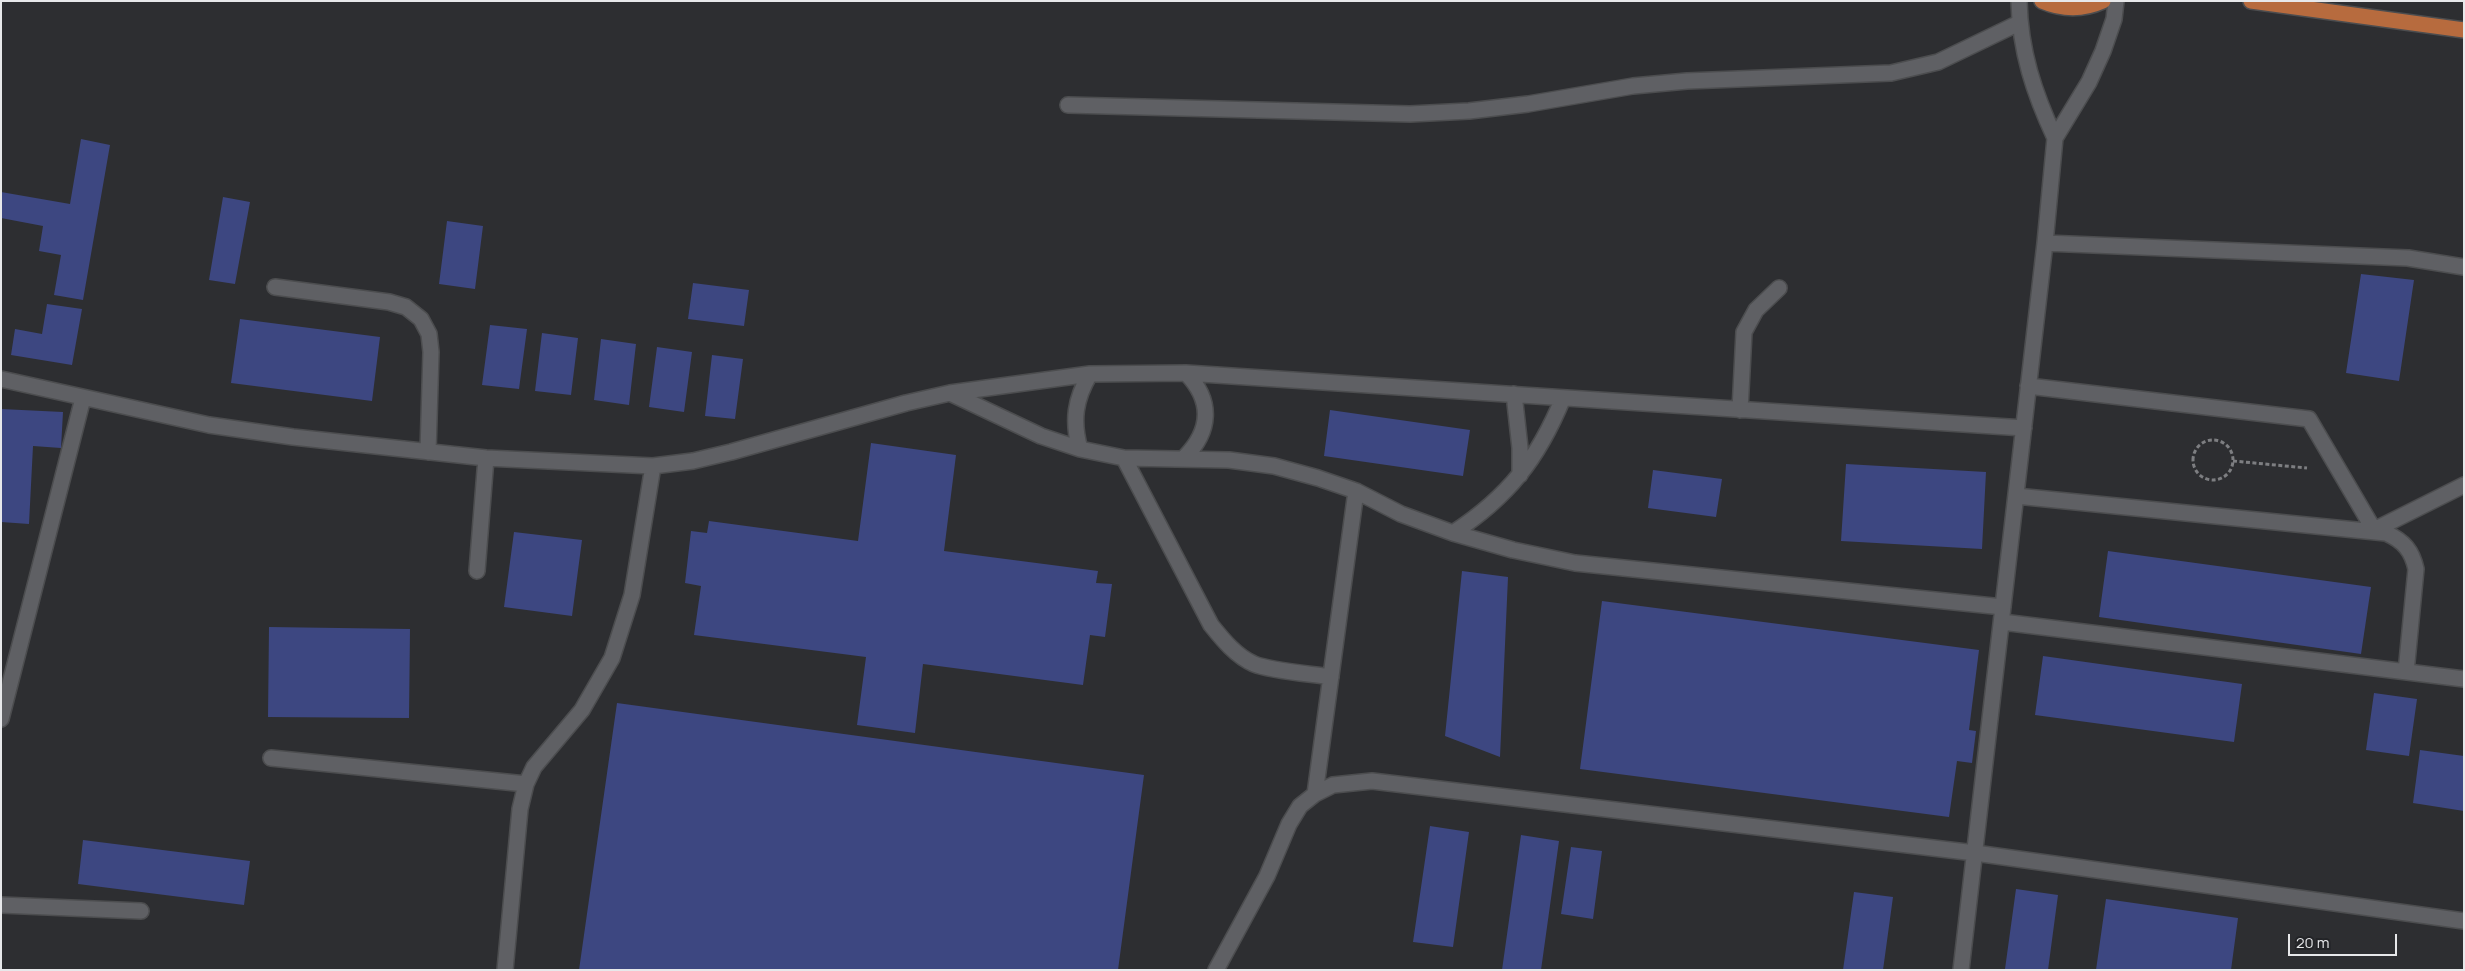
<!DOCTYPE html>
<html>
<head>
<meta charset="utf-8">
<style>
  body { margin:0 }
  #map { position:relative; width:2465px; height:971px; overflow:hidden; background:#2d2e31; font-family:Manrope,sans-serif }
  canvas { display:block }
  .frame { position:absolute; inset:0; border:2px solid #e7e8ea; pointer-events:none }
  .scale { position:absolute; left:2288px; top:934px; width:109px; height:22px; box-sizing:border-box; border:2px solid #e7e8ea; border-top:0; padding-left:6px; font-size:15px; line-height:18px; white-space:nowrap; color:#e7e8ea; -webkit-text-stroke:4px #232427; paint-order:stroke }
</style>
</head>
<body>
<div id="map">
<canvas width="2465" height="971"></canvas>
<div class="frame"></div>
<div class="scale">20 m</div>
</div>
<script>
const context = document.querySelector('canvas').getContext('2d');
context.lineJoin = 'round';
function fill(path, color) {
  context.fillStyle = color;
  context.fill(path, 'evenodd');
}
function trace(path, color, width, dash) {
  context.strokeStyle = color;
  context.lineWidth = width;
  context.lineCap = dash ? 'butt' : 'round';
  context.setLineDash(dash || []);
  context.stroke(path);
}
fill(new Path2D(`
  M81 139 110 145 83 300 54 295 61 255 39 251 43 226 1 218V192L70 204Z
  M223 197 250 202 235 284 209 280Z
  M447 221 483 226 475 289 439 284Z
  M2361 274 2414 280 2399 381 2346 373Z
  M693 283 749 290 744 326 688 319Z
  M47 304 82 309 72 365 11 355 15 329 42 334Z
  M240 319 380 337 372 401 231 383Z
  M490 325 527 329 519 389 482 385Z
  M542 333 578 338 571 395 535 391Z
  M601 339 636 344 629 405 594 400Z
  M657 347 692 352 684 412 649 407Z
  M712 355 743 359 735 419 705 416Z
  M1 409 63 412 61 448 33 446 29 524 1 522Z
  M1330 410 1470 430 1463 476 1324 456Z
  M871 443 956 455 944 551 1098 571 1096 583 1112 584 1105 637 1090 635 1083 685 923 664 915 733 857 725 866 657 694 635 701 586 685 583 691 531 707 533 709 521 858 541Z
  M1846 464 1986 472 1982 549 1841 541Z
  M1653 470 1722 479 1716 517 1648 508Z
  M514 532 582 540 572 616 504 607Z
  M2108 551 2371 587 2361 654 2099 617Z
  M1462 571 1508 577 1500 757 1445 736Z
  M1602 601 1979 650 1969 730 1976 731 1972 763 1957 761 1949 817 1580 769Z
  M269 627 410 629 409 718 268 717Z
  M2043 656 2242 684 2234 742 2035 715Z
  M2374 693 2417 699 2409 756 2366 750Z
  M617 703 1144 775 1118 970H579Z
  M2420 750 2464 756V811L2413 803Z
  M1430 826 1469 832 1453 947 1413 942Z
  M1521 835 1559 841 1541 970H1502Z
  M83 840 250 861 244 905 78 884Z
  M1571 847 1602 851 1593 919 1561 914Z
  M2016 889 2058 895 2048 970 2005 969Z
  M1854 892 1893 897 1883 970H1843Z
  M2106 899 2238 918 2231 970H2096Z`), '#3d4781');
const lane = new Path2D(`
  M2019 1C2020 51 2034 93 2055 138
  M1068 105 1410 114 1469 111 1528 104 1633 86 1687 81 1891 73 1938 62 2019 23
  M2045 243 2408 258 2464 267
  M275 287 389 302 406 307 421 319 429 334 431 352 428 452
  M1 379 209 425 293 437 486 458 653 466 693 461 731 452 906 403 950 393 1090 374 1186 373 2024 428
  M2028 386 2309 419 2374 530 2464 485
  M950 393 1041 436 1080 449 1124 458 1229 460 1274 466 1318 478 1356 491 1401 514 1453 533 1513 550 1575 563 2003 607
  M1514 394 1520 448V475
  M1740 410 1744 332 1756 310 1779 288
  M1080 449C1072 421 1075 399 1090 374
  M1124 458 1211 625C1223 640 1236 656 1254 664 1271 671 1312 674 1331 677
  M1184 458C1211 431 1213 401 1186 373
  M2016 496 2386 533C2404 541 2412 551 2416 569L2406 672
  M1453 533C1508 497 1538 459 1563 398
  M477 571 486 458
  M2002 622 2464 679
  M1 719 83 398
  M271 758 526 784
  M1315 794 1356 491
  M1 905 141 911
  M505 970 520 809 526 784 534 767 582 710 612 658 632 595 653 466
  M1216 970 1267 876 1289 824 1300 806 1315 794 1333 785 1372 781 1975 853 2464 921
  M1961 970 2045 243 2055 138 2089 82 2103 51 2114 19 2116 1`);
const primary = new Path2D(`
  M2042 1C2063 10 2083 10 2103 1
  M2251 1 2464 30`);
trace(lane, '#4c4d4f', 18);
trace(primary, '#4c4d4f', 18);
trace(new Path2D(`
  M2193 460a20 20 0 1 1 40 0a20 20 0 1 1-40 0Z
  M2233 461 2307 468`), '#7d7e81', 3, [4, 2.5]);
trace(lane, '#5f6064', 15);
trace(primary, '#b76b3e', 15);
</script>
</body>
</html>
